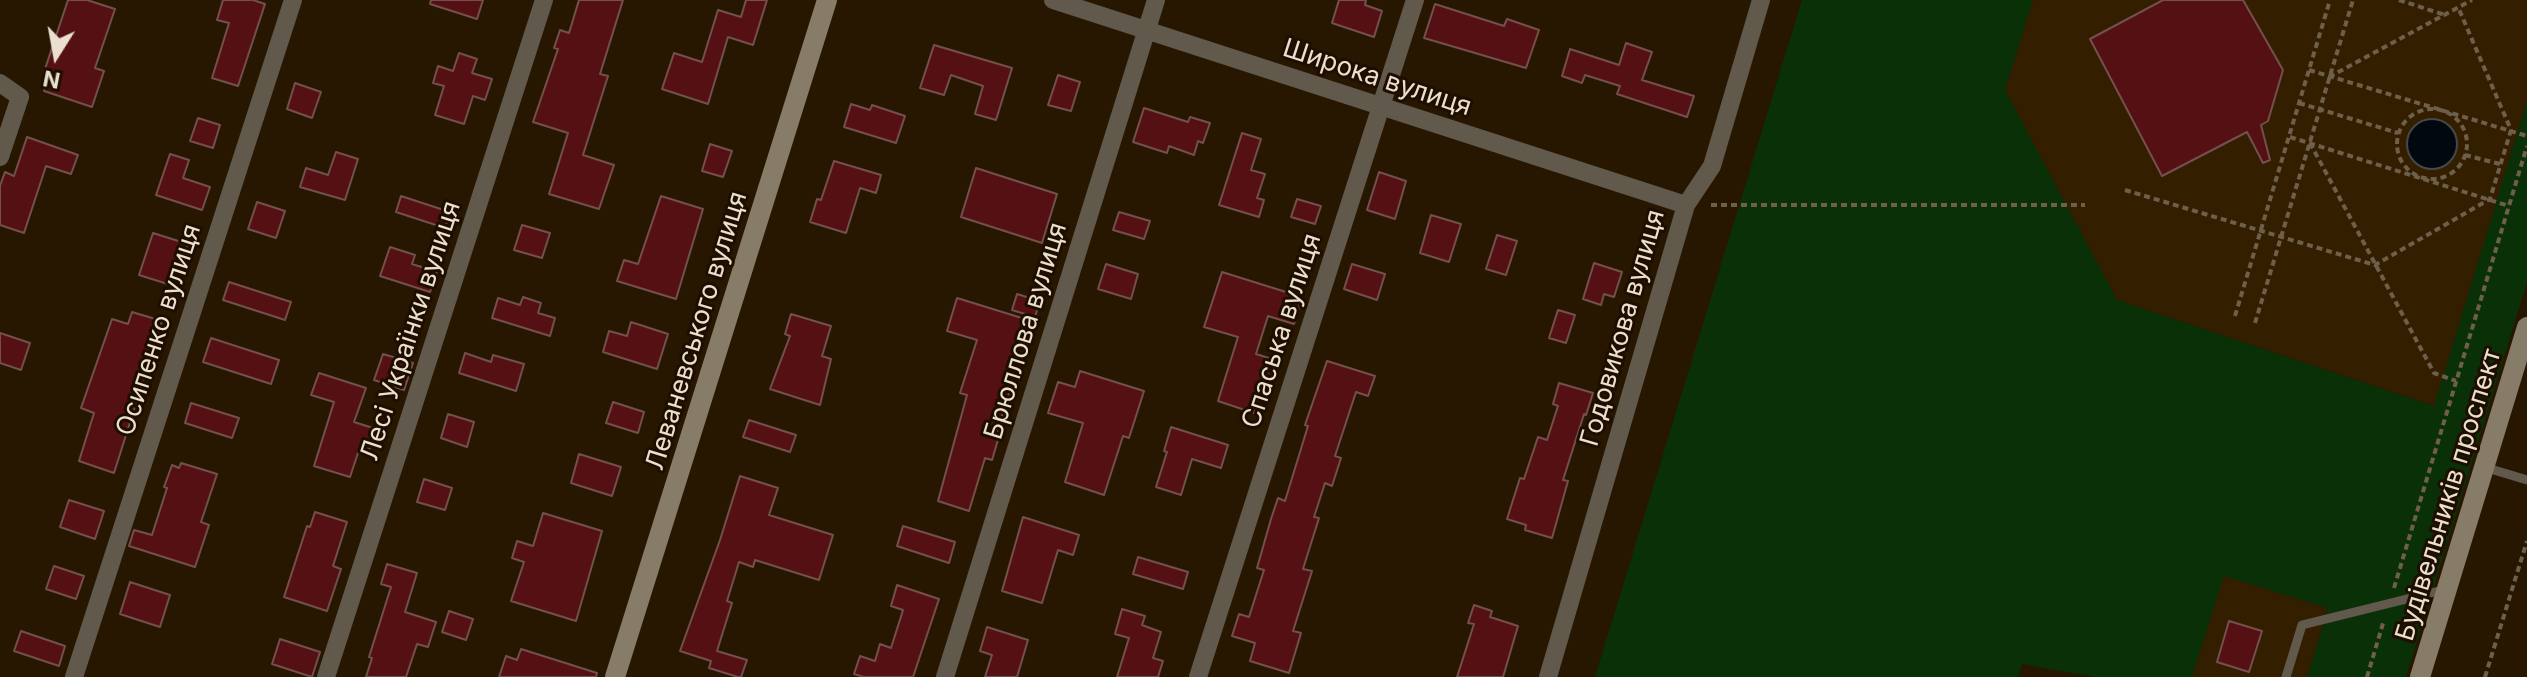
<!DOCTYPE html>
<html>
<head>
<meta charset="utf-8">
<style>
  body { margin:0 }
  #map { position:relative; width:2527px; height:677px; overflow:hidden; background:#281700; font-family:Inter,sans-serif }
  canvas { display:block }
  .north { position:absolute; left:16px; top:16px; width:80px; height:80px; -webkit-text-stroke:6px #1e0e00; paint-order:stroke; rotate:191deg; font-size:22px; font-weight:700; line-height:32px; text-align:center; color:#ebdfd0 }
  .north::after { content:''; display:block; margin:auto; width:28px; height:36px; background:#ebdfd0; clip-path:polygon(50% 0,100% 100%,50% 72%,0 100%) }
</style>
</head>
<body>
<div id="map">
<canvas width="2527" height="677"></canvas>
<div class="north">N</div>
</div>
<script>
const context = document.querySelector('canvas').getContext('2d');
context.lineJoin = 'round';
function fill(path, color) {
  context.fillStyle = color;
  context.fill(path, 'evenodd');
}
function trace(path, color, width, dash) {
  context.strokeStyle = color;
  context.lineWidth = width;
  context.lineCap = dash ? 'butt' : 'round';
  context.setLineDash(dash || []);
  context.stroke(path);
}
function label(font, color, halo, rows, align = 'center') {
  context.font = font + ' Inter,sans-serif';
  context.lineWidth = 6;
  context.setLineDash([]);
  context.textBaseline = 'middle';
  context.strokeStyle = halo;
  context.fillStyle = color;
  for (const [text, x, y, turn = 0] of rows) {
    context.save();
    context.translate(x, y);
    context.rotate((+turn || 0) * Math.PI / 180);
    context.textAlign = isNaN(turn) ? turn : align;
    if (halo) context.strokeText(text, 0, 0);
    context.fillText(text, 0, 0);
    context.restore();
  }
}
fill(new Path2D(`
  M2033 0H2527V101L2435 406 2117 300 2005 90Z
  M2223 575 2328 608 2307 677H2192Z`), '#341e00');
fill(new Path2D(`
  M1802 0H2033L2005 90 2117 300 2434 406 2527 101V282L2406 677H2307L2328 608 2224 576 2192 677H2095L2022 664 2018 677H1595Z`), '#0a3008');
const water = new Path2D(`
  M2407 144a25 25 0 1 1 50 0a25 25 0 1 1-50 0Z`);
fill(water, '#01080f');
trace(water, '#474849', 2);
const building = new Path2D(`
  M68 0H87L115 9 95 68 104 71 92 107 44 91 50 74 44 72Z
  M223 0H253L265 4 238 86 212 78 229 23 217 20Z
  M431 0H483L477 19 430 4Z
  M579 0H623L600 74 608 76 583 155 614 165 599 209 549 194 568 133 533 122 558 49 554 48 560 30 569 33Z
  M746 0H767L753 45 728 37 708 104 662 89 674 53 702 62 718 10 741 17Z
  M1339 0H1366L1365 5 1382 11 1374 37 1332 23Z
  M2163 0H2243L2283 70 2268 121 2261 125 2270 160 2263 163 2247 132 2162 176 2090 39Z
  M1435 4 1504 26 1507 19 1539 30 1526 68 1424 38Z
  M1626 43 1652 52 1642 80 1694 96 1687 117 1617 94 1620 86 1585 75 1582 83 1562 76 1570 49 1619 65Z
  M934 45 1012 68 996 120 975 114 983 86 951 75 944 95 920 88Z
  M459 53 477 59 472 73 492 79 485 100 473 96 464 124 435 115 444 86 433 83 438 66 453 71Z
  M1058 75 1080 82 1071 111 1048 105Z
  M295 83 321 92 312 118 287 109Z
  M851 104 870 110 872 105 905 116 896 143 844 127Z
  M1144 108 1188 122 1190 117 1210 123 1203 143 1198 141 1194 155 1169 146 1167 153 1133 142Z
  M198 118 220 125 213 148 190 141Z
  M1242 133 1261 139 1251 170 1265 174 1257 198 1264 200 1259 217 1219 205Z
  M27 137 78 155 71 174 46 166 24 233 0 225V186L5 172 14 176Z
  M710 144 732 151 723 177 702 171Z
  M336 152 358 159 345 200 300 187 306 168 328 175Z
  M170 154 189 160 183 178 210 187 202 210 156 195Z
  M834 161 881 175 876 193 860 188 846 233 810 222 817 199 821 200Z
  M976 168 1057 194 1042 243 961 217Z
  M1379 172 1406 181 1395 219 1367 210Z
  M401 196 450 212 445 228 396 212Z
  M661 196 703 209 676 299 617 281 624 260 638 264Z
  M1297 199 1321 206 1315 224 1291 217Z
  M257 202 285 211 276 238 248 229Z
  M1119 212 1150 221 1144 239 1113 230Z
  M1431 215 1461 224 1449 262 1420 253Z
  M522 225 550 233 542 258 514 250Z
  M153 233 188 244 174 286 139 275Z
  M1497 235 1517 241 1506 275 1486 269Z
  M390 247 415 255 412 264 437 272 430 292 380 276Z
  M1594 263 1622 272 1614 297 1604 294 1601 305 1583 299Z
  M1106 264 1138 274 1131 299 1098 289Z
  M1352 264 1385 274 1377 300 1344 289Z
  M1222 272 1302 297 1294 324 1268 316 1256 354 1278 361 1272 380 1265 378 1254 413 1218 401 1238 337 1204 327Z
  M229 282 291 302 285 320 223 300Z
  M1017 294 1040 301 1035 317 1012 310Z
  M523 297 541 303 538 313 555 318 550 336 492 318 498 298 520 305Z
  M957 298 1025 319 1005 382 1012 384 997 432 1000 433 992 460 985 458 969 511 938 501 967 395 960 393 977 340 947 331Z
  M1558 310 1575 315 1566 343 1549 338Z
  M132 312 162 321 114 473 79 461 94 413 81 408 112 319 128 324Z
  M791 314 831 326 822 356 831 359 820 405 770 389 790 336 785 334Z
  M631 322 668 334 657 369 603 352 609 331 627 336Z
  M0 333 30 343 21 370 0 363Z
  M211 338 279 360 271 384 203 362Z
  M465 353 491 362 493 355 524 364 516 391 459 373Z
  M383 354 413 363 404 390 374 380Z
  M1327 361 1375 376 1368 396 1356 392 1335 456 1341 458 1332 486 1325 483 1314 517 1319 518 1303 569 1312 571 1293 631 1301 633 1289 673 1250 661 1255 643 1232 636 1239 614 1249 617 1264 570 1257 568 1271 519 1278 498 1285 501 1308 426 1305 425Z
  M1080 371 1144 391 1129 438 1123 436 1104 495 1065 482 1083 423 1048 413 1058 382 1075 387Z
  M319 373 366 388 354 422 376 429 369 450 360 447 350 477 314 466 334 402 311 395Z
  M1559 383 1593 393 1586 415 1584 414 1563 480 1568 481 1552 538 1525 530 1526 525 1507 519 1520 478 1524 479 1538 437 1547 440 1558 406 1553 404Z
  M613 402 644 412 638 433 606 423Z
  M191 403 239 418 232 438 185 423Z
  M448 414 474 422 467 447 441 438Z
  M749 420 796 435 790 452 743 437Z
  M1171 427 1228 445 1221 468 1192 459 1181 495 1156 487 1167 452 1164 451Z
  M579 454 621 467 612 496 571 483Z
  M181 463 217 474 201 522 209 525 195 567 129 546 134 530 152 535 167 488 164 487 172 465 179 468Z
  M740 476 778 488 769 515 833 535 819 580 755 560 753 567 739 562 727 601 732 603 717 651 747 660 741 677H738L709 668 711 661 680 651 720 540Z
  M424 479 452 488 445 510 417 502Z
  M69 500 104 511 95 539 60 527Z
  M315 512 347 522 333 566 341 569 327 611 284 597 307 526 310 527Z
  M543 513 602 531 576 621 511 601 524 562 512 558 517 541 533 546Z
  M1023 517 1079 535 1073 555 1058 550 1042 603 1002 591Z
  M903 526 955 542 949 563 897 546Z
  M1138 557 1188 572 1183 589 1133 574Z
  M387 564 417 573 405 612 436 622 428 647 417 644 406 677H366L372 658 369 657 391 587 381 584Z
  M54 566 84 576 76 599 46 589Z
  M130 582 170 595 160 627 120 614Z
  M897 585 939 599 913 677H864L854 674 860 656 875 661 880 644 891 648 903 610 891 606Z
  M1474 605 1492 611 1490 617 1518 626 1503 677H1457L1474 624 1468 623Z
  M1122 609 1145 616 1142 625 1161 632 1153 658 1163 661 1158 677H1117L1129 638 1115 634Z
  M449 611 473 619 466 640 442 632Z
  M2229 621 2262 631 2249 672 2217 662Z
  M987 627 1028 640 1017 677H985L992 655 980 651Z
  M21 631 65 646 59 666 14 651Z
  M280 639 320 652 312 677 272 664Z
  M521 649 597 673 596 677H499L506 656 517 660Z`);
fill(building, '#541012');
trace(building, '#73504d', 2);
trace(new Path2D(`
  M2399 0 2445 15
  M2309 70 2527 136
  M2329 77 2472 0
  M2299 103 2398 133
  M2397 144a35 35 0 1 1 70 0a35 35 0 1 1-70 0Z
  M2290 137 2509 206
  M2310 143 2434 373 2456 381
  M2465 155 2500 164
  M2125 190 2375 265 2490 199 2511 130 2458 7
  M1711 205H2085
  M2235 316 2330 0
  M2255 323 2353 0
  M2394 588 2527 146
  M2367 677 2384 620
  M2485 677 2527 541`), '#6e5f4b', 4, [6, 4]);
trace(new Path2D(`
  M2484 467 2527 480
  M2286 677 2302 625 2447 589`), '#60594c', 9);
trace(new Path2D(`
  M1053 0 1686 205
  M0 83 20 97 0 157
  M74 677 293 0
  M326 677 544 0
  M945 677 1156 0
  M1198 677 1415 0
  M1548 677 1686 205 1712 166 1761 0`), '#60594c', 18);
trace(new Path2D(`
  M615 677 827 0
  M2420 677 2527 327`), '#877c68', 20);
label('26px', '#ebdfd0', '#1e0e00', [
  ["Широка вулиця",1377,78,18],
  ["Годовикова вулиця",1623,328,-74],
  ["Осипенко вулиця",159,330,-72],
  ["Лесі Українки вулиця",411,331,-72],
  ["Леваневського вулиця",697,331,-73],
  ["Брюллова вулиця",1026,331,-73],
  ["Спаська вулиця",1282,331,-72],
  ["Будівельників проспект",2449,495,-73]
]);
</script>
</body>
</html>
